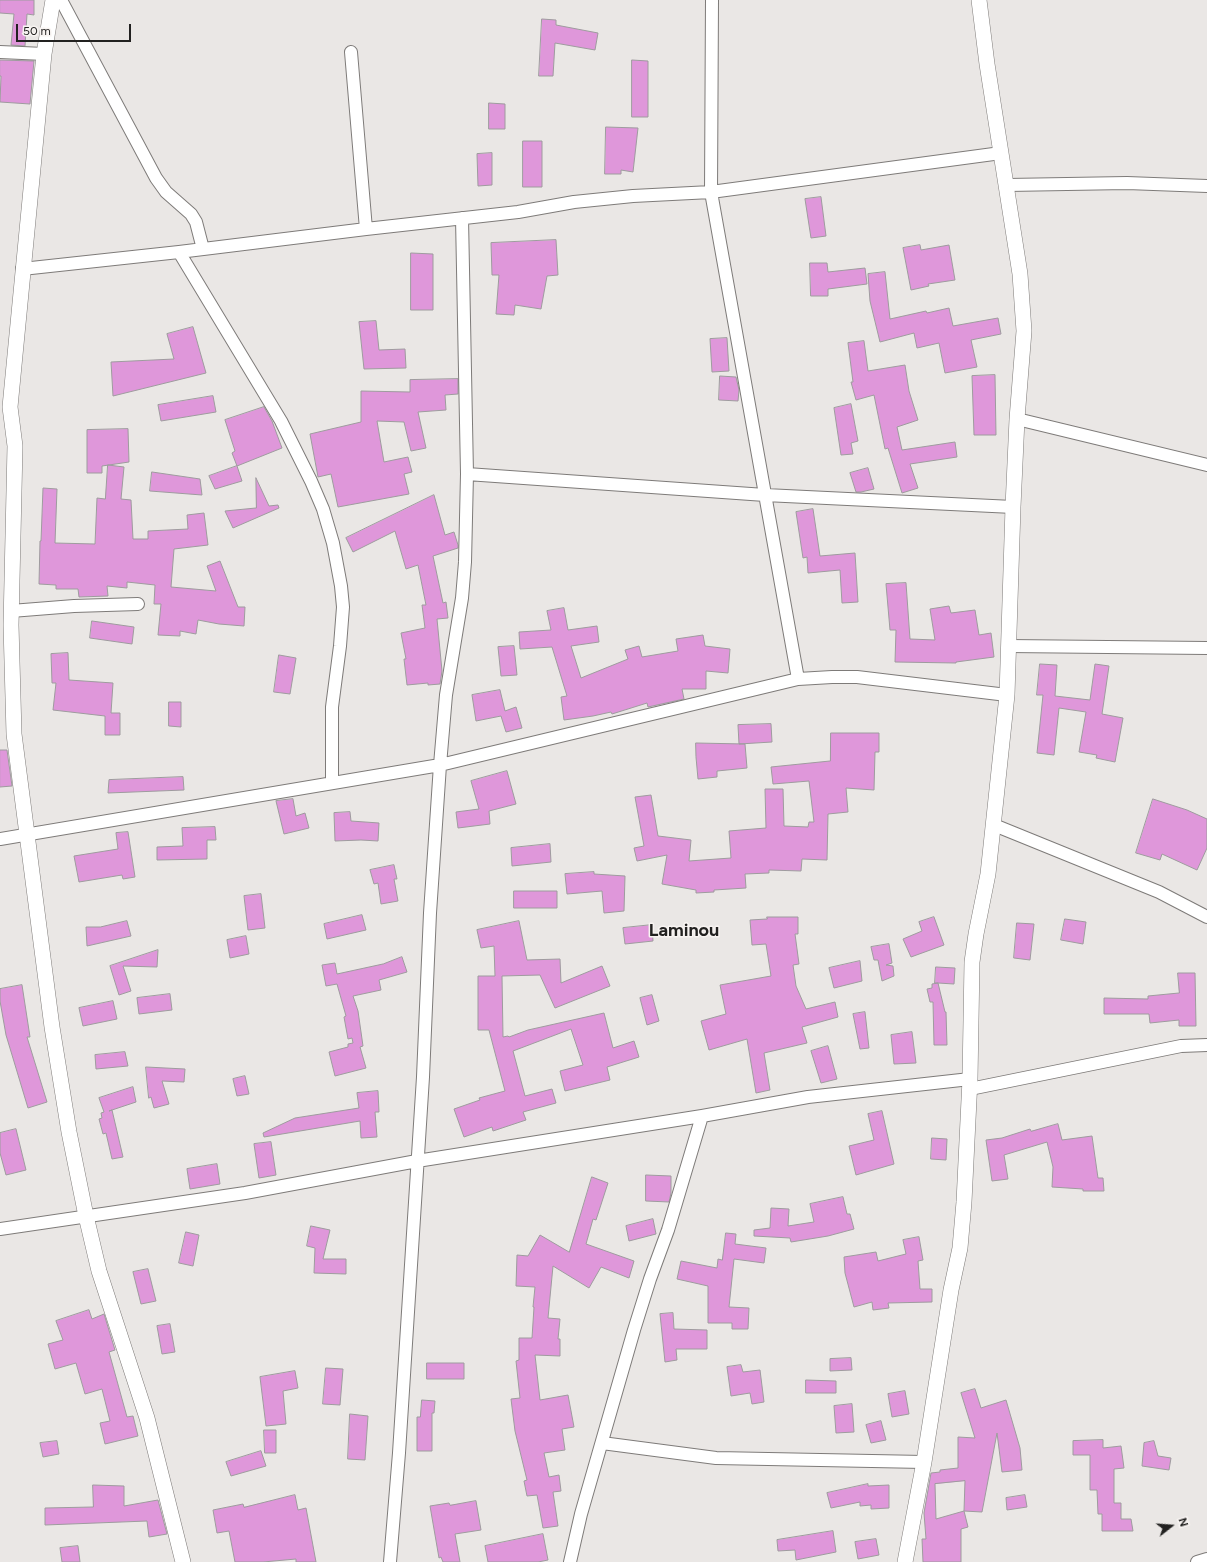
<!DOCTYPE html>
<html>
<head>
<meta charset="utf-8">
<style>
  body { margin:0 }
  #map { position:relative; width:1207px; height:1562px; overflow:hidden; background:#eae7e5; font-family:Figtree,sans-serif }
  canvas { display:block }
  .north { position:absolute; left:1151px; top:1506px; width:40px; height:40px; -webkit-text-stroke:3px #f8f4f2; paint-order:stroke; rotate:73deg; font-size:11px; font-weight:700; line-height:16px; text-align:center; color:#222120 }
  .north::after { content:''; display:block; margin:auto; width:14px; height:18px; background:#222120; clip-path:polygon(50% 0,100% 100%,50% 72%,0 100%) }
  .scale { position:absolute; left:16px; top:24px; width:115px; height:18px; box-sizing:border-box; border:2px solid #222120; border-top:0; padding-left:5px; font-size:12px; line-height:14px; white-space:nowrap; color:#222120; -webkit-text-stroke:3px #f8f4f2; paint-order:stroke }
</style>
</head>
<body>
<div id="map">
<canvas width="1207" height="1562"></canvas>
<div class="north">N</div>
<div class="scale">50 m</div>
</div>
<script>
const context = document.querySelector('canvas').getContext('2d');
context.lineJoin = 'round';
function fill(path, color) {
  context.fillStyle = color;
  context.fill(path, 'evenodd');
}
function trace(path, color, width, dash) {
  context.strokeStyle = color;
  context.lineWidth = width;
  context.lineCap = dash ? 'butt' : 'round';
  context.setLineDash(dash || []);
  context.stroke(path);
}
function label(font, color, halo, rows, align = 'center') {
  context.font = font + ' Figtree,sans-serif';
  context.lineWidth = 3;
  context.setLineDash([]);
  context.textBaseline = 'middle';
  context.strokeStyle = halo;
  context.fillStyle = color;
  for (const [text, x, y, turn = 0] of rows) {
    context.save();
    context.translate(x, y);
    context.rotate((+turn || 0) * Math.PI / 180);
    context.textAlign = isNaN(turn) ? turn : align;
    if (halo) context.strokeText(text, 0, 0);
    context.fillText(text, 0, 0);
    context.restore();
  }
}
const building = new Path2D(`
  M0 0H34V15L27 14 25 46 11 45 14 14 0 13Z
  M542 19 556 20V25L598 33 595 50 555 43 553 76H539Z
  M0 60 34 61 30 104 0 102 1 76H0Z
  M632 60 648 61V117H632Z
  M489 103 505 104V129H489Z
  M606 127 638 128 633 172 621 170V174H605Z
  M523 141H542V187H523Z
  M492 153V185L478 186 477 154Z
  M821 197 826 236 811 238 805 199Z
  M556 240 558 275 547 276 541 309 515 305 514 315 496 314 499 275H492L491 243Z
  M920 245 921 250 949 245 955 280 928 284 929 286 911 290 903 248Z
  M411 253 433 254V310H411Z
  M810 263H827L828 272 865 268 867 284 828 289V296H811Z
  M885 272 890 319 926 311 927 313 949 308 953 326 998 318 1001 334 971 340 977 367 945 373 939 343 917 348 914 333 880 342 870 301 868 274Z
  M376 321 379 350 405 349 406 368 364 369 359 322Z
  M193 327 206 373 113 396 111 362 174 359 167 334Z
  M727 338 729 371 712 372 710 339Z
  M864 341 868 371 905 365 909 391 918 420 897 427 902 450 955 442 957 457 910 464 918 488 902 493 888 448 885 449 874 395 856 400 851 382H853L848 343Z
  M995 375 996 435H974L972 376Z
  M720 376 736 377 739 390 738 401 719 400Z
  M458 379V394L445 395 446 410 418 412 426 448 411 451 404 422 377 421 384 462 408 457 412 472 404 474 409 494 338 507 331 474 318 477 310 434 361 422V391L410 392V380Z
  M213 396 216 412 161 421 158 405Z
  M851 404 858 441 851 443 853 454 841 455 834 408Z
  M264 407 272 421 282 448 237 466 232 453 235 451 225 420Z
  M128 429 129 462 102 466V473H87V430Z
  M108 465 124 467 121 499 131 500 133 539H148V531L188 529 187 515 204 513 208 545 174 549 171 587 216 591 207 566 220 561 238 607H245L244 626 219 624 198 620 196 634 180 631V636L158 635 161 604H154L155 585 127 582V588L107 586 108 596 79 597 78 589H56V585L39 584 40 541H41L43 488 57 489 55 543 95 544 97 498 105 499Z
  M237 466 242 481 215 489 209 476Z
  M868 468 874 489 861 492H856L850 473Z
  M152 472 200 479 202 495 150 491Z
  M256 478 269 506 278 505 279 508 233 528 225 511 256 508Z
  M434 495 445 535 454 532 458 545V548L433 556 443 603 446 602 448 618 437 619 442 671 440 684 428 685V683L407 685 404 659H406L401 633 425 628 422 605H426L418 565 406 569 395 531 353 552 346 538Z
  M813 509 820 556 855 553 858 602 842 603 840 570 808 573 807 557 803 558 796 512Z
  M906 583 910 639 935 640 930 609 949 606 951 613 975 610 979 635 991 633 994 657 956 662V663L895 662 896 630H890L886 584Z
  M564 608 568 630 597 626 599 642 571 646 581 678 628 659 625 650 639 646 642 657 678 651 676 639 703 635 705 646 730 649 728 673 706 671V689H682L684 699 648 707 647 703 612 714 611 712 593 716 564 720 561 697 567 696 552 647 520 649 519 632 551 630 547 611Z
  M92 621 134 627 132 644 90 638Z
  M514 646 517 675 501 676 498 647Z
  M68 653 69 680 113 683 111 713H120V735H105V716L53 710 56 683H52L51 654Z
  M279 655 296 658 290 694 274 692Z
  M1040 664 1057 665 1055 696 1090 700 1095 664 1109 666 1102 714 1123 718 1115 762 1096 758 1097 755 1079 752 1086 712 1059 708 1054 755 1037 753 1043 695H1037Z
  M500 690 505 711 516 707 522 728 506 732 501 716 476 721 472 695Z
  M169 702H181V727L169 726Z
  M771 724 772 742 739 744 738 725Z
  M831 733H879V752H875L874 790 846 788 848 812 828 814 827 860 802 859 801 871 769 870V873L745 874 746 888 714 890V892L696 893V890L662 884 667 855 637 861 634 848 644 846 635 797 651 795 658 836 691 840 689 861 731 858 729 831 766 828 765 789H783L784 826 808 827 809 822H814L809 781 773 784 771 767 830 761Z
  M696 743 745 744 747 768 717 771V777L698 779 696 757Z
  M0 750H7L12 786 0 787Z
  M507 771 516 804 489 811 490 824 458 828 456 812 479 809 471 781Z
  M183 777 184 790 108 793 109 780Z
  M293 799 296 816 305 813 309 828 284 834 276 801Z
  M1153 799 1187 810 1207 819V848L1197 870 1162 854 1160 860 1136 853Z
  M350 812 351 821 379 823 378 841 361 840 335 841 334 813Z
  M215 827 216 840H207V859L157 860V847L183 846 182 828Z
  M128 832 135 877 123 879 122 875 79 882 74 856 118 849 116 833Z
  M550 844 551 862 512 866 511 848Z
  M394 865 397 879H394L398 901 381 904 378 883 374 884 370 870Z
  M594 872V874L625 876 624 911 604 913 602 891 567 894 565 874Z
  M514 891H557V908H514Z
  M261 894 265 928 248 930 244 896Z
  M362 915 366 930 327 939 324 924Z
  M767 917H798V934H795L799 964 793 965 796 986 806 1009 835 1002 838 1017 802 1027 807 1043 764 1053 770 1090 756 1093 747 1039 709 1050 701 1021 726 1014 720 985 771 976 766 944 752 945 750 920 767 919Z
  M934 917 944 945 911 957 903 939 922 931 919 922Z
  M1065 919 1086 922 1083 944 1061 940Z
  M127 921 131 936 87 946 86 927H100Z
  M519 921 527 960 560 959 561 983 602 966 610 986 555 1008 540 975 502 976 503 1037 508 1036 509 1037 528 1030 604 1013 613 1048 634 1041 639 1057 607 1067 610 1080 565 1091 560 1071 583 1065 571 1029 513 1051 525 1096 552 1089 556 1103 523 1112 526 1120 493 1131 492 1127 464 1137 454 1109 480 1100 479 1098 505 1091 489 1030H478V976H495L494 946 481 948 477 930Z
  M1017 923 1034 924 1030 960 1014 958Z
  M652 925 653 941 625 944 623 928Z
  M246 936 249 954 230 958 227 940Z
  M889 944 892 963 886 965 893 966 894 976 882 981 878 960H874L871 947Z
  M158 950 157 967 123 966 131 991 119 995 110 966Z
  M402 957 407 972 379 980 381 990 353 996 358 1011 363 1046 360 1047 366 1068 335 1076 329 1052 348 1047V1044L353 1043 352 1038 348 1039 344 1017 346 1016 337 984 326 986 322 965 335 963 337 974 383 964Z
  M860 961 862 981 834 988 829 968Z
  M936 967 955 968 954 984 938 983 945 1012H946L947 1045H934L933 1002H930L927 989 932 988V984L938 983H935Z
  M1178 973H1195L1196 1026H1179V1020L1150 1023 1149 1014H1104V998L1148 999V996L1179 993Z
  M22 985 30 1037H27L47 1102 28 1108 6 1035 0 1001V989Z
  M170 994 172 1010 139 1014 137 998Z
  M652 995 659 1021 647 1025 640 998Z
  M113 1001 117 1019 83 1026 79 1008Z
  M865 1012 869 1048 860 1049 853 1014Z
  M912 1032 916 1063 894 1064 891 1035Z
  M828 1046 837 1079 821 1083 811 1051Z
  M125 1052 128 1066 96 1069 95 1055Z
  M146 1067 185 1069 184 1082 162 1081 169 1104 154 1108 151 1097 149 1098Z
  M245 1076 249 1094 237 1096 233 1079Z
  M133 1087 136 1102 109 1111 112 1110 123 1157 112 1159 106 1133 103 1134 99 1119 102 1118 101 1113 104 1112 99 1098Z
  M378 1091 379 1112H375L377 1137 361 1138 360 1121 264 1137 263 1133 295 1118 359 1108 357 1093Z
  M882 1111 894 1164 856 1175 849 1146 874 1140 868 1114Z
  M1058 1124 1062 1140 1092 1136 1098 1178H1103L1104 1191H1083V1189L1052 1187 1053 1167 1047 1142 1004 1155 1008 1179 992 1181 986 1140 1002 1138 1030 1129 1031 1131Z
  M16 1129 26 1170 6 1175 0 1153V1133Z
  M932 1138 947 1139 946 1160 931 1159Z
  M271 1142 276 1175 259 1178 254 1144Z
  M217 1164 220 1184 190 1189 187 1169Z
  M646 1175 671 1176V1193L669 1202 646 1201Z
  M592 1177 608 1183 596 1220 593 1219 586 1244 634 1261 629 1278 601 1267 589 1288 553 1266 548 1318 560 1319 558 1339H560V1356L535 1355 540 1400 568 1395 574 1427 562 1429 565 1450 544 1453 549 1477 559 1475 561 1491 553 1492 558 1526 543 1528 537 1495 527 1496 524 1481 527 1480 515 1431 511 1399 520 1398 516 1361 519 1360V1338H532L534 1307H533L535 1287 516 1286 517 1255 528 1256 540 1235 569 1252Z
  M843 1197 847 1214H850L854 1229 828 1236 791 1242 790 1238 754 1236V1230L770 1228 771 1208 789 1209 788 1226 814 1222 810 1204Z
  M653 1219 656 1234 629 1241 626 1226Z
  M311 1226 330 1230 323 1259H346V1274L314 1273 315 1248 307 1246Z
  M186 1232 199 1235 193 1266 179 1263Z
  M726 1233 736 1234 735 1244 766 1248 764 1263 734 1259 729 1307 749 1308 748 1329H732V1323H708V1286L677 1279 681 1261 717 1268 718 1259 722 1260Z
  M919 1237 923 1260 918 1261 920 1289H932V1302L888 1303 889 1308 873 1310 872 1302 854 1307 845 1273 844 1257 876 1252 878 1261 906 1254 903 1240Z
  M148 1269 156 1301 141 1304 133 1272Z
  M89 1310 92 1319 104 1314 115 1350 109 1352 127 1417 133 1416 138 1436 105 1444 100 1423 110 1421 102 1389 85 1394 76 1363 55 1369 48 1344 63 1340 56 1321Z
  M673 1313 674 1329 707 1330V1349H676L677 1360 665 1362 660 1314Z
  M170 1324 175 1352 162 1354 157 1326Z
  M851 1358 852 1370 830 1371V1359Z
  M427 1363H464V1379H427Z
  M741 1365 743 1372 760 1370 764 1402 752 1404 750 1393 731 1396 727 1367Z
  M326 1368 343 1369 340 1405 323 1404Z
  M295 1371 298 1388 283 1391 286 1424 266 1426 260 1377Z
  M806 1380 836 1381V1393H806Z
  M975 1389 981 1408 1006 1400 1020 1448 1022 1470 1002 1472 997 1433 982 1512 964 1511 968 1527 961 1529V1562H923L922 1539H926L924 1513 931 1473 940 1472V1470L958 1468V1437L975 1438 961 1393ZM965 1481 964 1511 936 1519 935 1484Z
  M905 1391 909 1414 892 1417 888 1394Z
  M422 1400 435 1401 434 1413H432V1451H417V1417H420Z
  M852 1404 854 1432 836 1433 834 1406Z
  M350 1414 368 1416 365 1460 348 1459Z
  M881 1421 886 1440 871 1443 866 1425Z
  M264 1430H276V1453H265Z
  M1103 1440V1448L1121 1446 1124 1468 1114 1469V1503H1121V1519H1131L1133 1531H1102V1514H1098L1097 1490H1090V1455H1073V1441Z
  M57 1441 59 1454 43 1457 40 1443Z
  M1154 1441 1158 1456 1171 1458 1169 1470 1142 1466 1144 1443Z
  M261 1451 266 1466 231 1476 226 1462Z
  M868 1484V1486L889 1485V1508L871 1509V1505L860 1506V1502L831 1508 827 1493Z
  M93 1485 124 1486V1506L158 1500 167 1534 149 1537 147 1521 45 1525V1508L93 1507Z
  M295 1495 298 1510 306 1508 316 1562H296V1559L263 1562H235L229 1531 217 1533 213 1510 243 1504 244 1507Z
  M1025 1495 1027 1507 1007 1510 1006 1498Z
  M476 1501 481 1530 455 1534 460 1562H443L441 1557 439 1558 430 1506 449 1503 450 1505Z
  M833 1531 836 1552 796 1560 795 1550 778 1551 777 1540Z
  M543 1534 548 1560 538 1562H488L485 1546Z
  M876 1539 879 1555 858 1559 855 1542Z
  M78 1546 80 1562H62L60 1548Z`);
fill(building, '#df97da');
trace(building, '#9e9b9e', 1);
const minor = new Path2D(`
  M61 0 156 178 166 192 191 214 196 222 203 249
  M712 0 711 192 798 679
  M0 52 44 54
  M351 52 366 229
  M1007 185 1127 183 1207 186
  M179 252 281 421 311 481 323 509 333 543 341 586 343 607 340 646 332 707V783
  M22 269 179 252 366 229 518 212 574 202 633 196 711 192 1001 153
  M1017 419 1207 465
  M467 474 765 495 1013 507
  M11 611 74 606 138 604
  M1008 646 1207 648
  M994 825 1159 892 1207 917
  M0 839 440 765 798 679 832 677H857L1007 695
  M970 1089 1181 1046 1207 1045
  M0 1229 245 1193 417 1161 702 1116 808 1097 970 1079
  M602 1443 716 1458 924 1462
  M390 1562 399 1453 423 1077 430 913 440 765 446 695 462 598 465 562 467 474 462 218
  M570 1562 581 1514 634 1330 650 1279 668 1230 702 1116
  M1197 1562 1207 1559`);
const tertiary = new Path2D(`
  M53 0 44 54 10 407 15 446 11 625 14 734 52 1027 69 1132 86 1216 99 1271 147 1418 183 1562
  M905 1562 924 1462 951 1290 960 1248 964 1202 970 1079 972 962 976 934 988 874 1007 695 1013 507 1017 419 1024 331 1020 274 987 64 979 0`);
trace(minor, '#7e7b79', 14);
trace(tertiary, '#7e7b79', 16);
trace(minor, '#fff', 12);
trace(tertiary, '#fff', 15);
label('bold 18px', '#222120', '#f8f4f2', [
  ["Laminou",684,931]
]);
</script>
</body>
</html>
